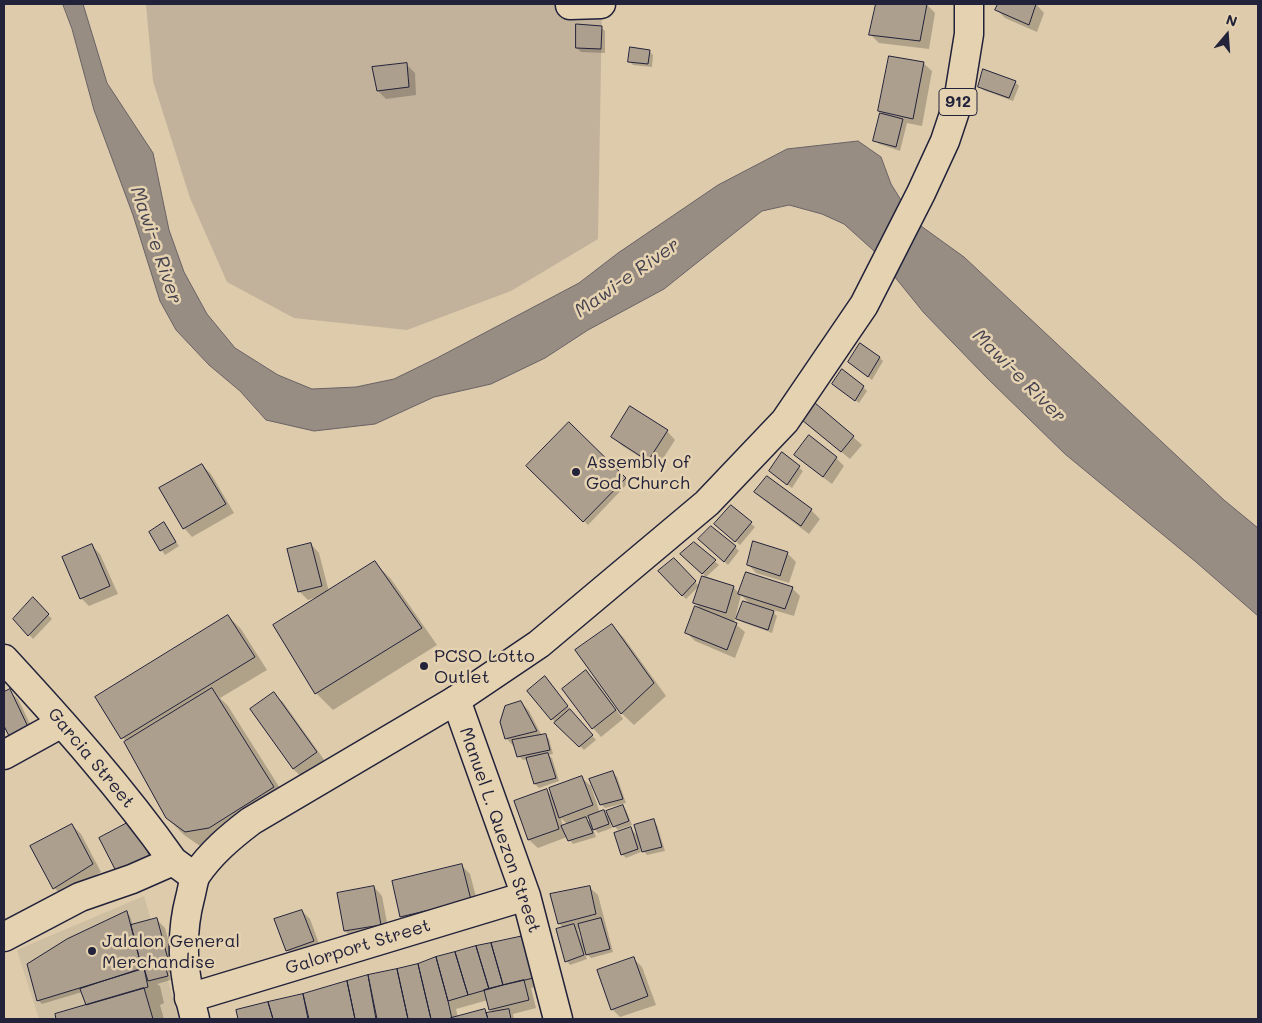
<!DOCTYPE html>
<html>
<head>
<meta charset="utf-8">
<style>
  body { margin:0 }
  #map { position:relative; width:1262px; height:1023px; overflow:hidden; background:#ddcbab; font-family:Mali,sans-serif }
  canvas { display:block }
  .frame { position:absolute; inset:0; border:5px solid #22223b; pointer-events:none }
  .north { position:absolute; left:1202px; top:10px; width:50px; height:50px; -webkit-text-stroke:4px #e5d2b0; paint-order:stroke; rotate:18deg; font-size:14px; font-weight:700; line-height:20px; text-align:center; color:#22223b }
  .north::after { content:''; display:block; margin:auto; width:18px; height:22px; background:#22223b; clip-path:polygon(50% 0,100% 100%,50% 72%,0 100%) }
</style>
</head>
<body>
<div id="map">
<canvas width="1262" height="1023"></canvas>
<div class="frame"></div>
<div class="north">N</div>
</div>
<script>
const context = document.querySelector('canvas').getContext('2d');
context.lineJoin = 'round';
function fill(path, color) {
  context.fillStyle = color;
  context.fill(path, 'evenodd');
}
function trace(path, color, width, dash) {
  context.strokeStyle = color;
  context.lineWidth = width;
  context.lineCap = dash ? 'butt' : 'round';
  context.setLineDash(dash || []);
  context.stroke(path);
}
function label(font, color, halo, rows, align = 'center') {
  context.font = font + ' Mali,sans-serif';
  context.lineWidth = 5;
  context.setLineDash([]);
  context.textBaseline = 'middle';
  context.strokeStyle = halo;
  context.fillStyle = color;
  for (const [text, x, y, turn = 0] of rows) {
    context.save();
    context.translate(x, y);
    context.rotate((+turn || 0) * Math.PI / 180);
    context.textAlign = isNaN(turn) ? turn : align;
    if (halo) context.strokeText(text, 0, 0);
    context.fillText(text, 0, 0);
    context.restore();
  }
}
fill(new Path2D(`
  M144 896 179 1019H39L17 950Z`), '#cebea2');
fill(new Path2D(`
  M146 4H602L598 239 511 291 407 330 294 318 227 282 190 198 153 81Z`), '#c2b29b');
const water = new Path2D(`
  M63 4H83L107 83 153 153 169 230 184 272 207 314 235 348 278 375 312 389 356 387 394 379 437 358 579 283 618 253 718 185 787 149 858 141 881 157 891 184 914 221 964 257 1224 500 1258 528V616L1196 562 1065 454 987 378 924 313 873 250 844 224 822 214 789 205 762 211 664 289 588 330 545 358 491 384 434 397 375 424 314 431 266 420 240 391 209 365 176 330 160 301 133 215 94 110 72 29Z`);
fill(water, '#988d82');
trace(water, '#696266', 1);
fill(new Path2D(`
  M877 4 927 5 935 13 929 49 879 43 870 34Z
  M999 4H1036L1044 13 1037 32 1005 18 996 9Z
  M601 27 605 31V53L581 52 577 48Z
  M649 51 653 55 652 67 633 65 629 61Z
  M923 63 932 71 922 126 907 123 900 151 879 144 875 140 882 113 879 111Z
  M406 64 415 73 416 95 386 99 378 91Z
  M1015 82 1019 86 1013 101 983 90 980 86Z
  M879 357 883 361 872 380 849 362Z
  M863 387 867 391 859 403 838 388Z
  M569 424 629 482 588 525 527 466Z
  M812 428 853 437 862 445 850 459Z
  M667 431 675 440 657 468 621 445 613 436Z
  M782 454 803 471 792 488 775 475Z
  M796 455 836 458 844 466 832 484 804 463Z
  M202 465 211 474 234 513 192 537 184 528Z
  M767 478 811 510 820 519 809 534 764 500 755 492Z
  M731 507 755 527 740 545 719 528Z
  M164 524 179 546 165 555 150 533Z
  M703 543 735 547 739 551 728 565Z
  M754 543 788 554 796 562 789 583 756 573 748 564Z
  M311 544 319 553 329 592 375 563 391 579 437 645 333 710 316 693 275 626 320 596 308 600 299 591Z
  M694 544 719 565 706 577 682 554Z
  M92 546 100 554 118 594 89 606 81 598Z
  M674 560 699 586 686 599 660 572Z
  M733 587 740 594 792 588 800 596 794 616 770 609 777 616 772 633 742 622 738 618 751 605 741 595 734 623 745 632 735 658 695 641 687 633 702 610 694 602Z
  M33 599 52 619 33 639 15 619Z
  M228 616 241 629 267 670 220 698 228 706 290 804 203 848 184 835 167 818 126 742 97 698Z
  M612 625 624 638 666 696 634 725 618 710Z
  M586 671 595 680 623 719 601 737 593 728 564 690Z
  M553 686 575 716 596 740 584 750 552 719 528 691Z
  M9 691 18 699 37 738H11L4 723V693Z
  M274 694 283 702 325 761 302 777 293 769Z
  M521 702 529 711 542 736 545 735 549 739 553 754 548 755 552 758 559 781 539 788 535 784 528 759 523 760 519 756 514 747 506 738Z
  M613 773 617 777 626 803 605 808 601 804Z
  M582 778 591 786 600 813 604 812 611 819 622 806 626 810 632 825 618 830 610 822 612 828 598 833 592 826 596 837 573 844 567 837 538 848 529 840 515 802 547 791 553 797ZM590 817 593 825 586 819ZM561 818 568 825 563 827Z
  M653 821 657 825 665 851 647 855 640 847 641 852 626 858 622 854 631 829 638 836Z
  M131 823 158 864 100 838Z
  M72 825 81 834 101 872 63 896 54 888Z
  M462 866 470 874 479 908 410 925 402 916Z
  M374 887 382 896 389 933 354 939 345 931Z
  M589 887 598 895 613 952 591 958 584 951 587 959 570 965 567 961 564 929 559 923ZM578 929H580L583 938 581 939Z
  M302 911 310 919 321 949 296 958 287 950Z
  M126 912 130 916 133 926 157 920 165 928 177 972 169 973 171 980 157 984 160 986 164 1003 160 1005 164 1019H57L56 1015 88 1006 82 992 42 1004 38 1000Z
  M477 947 546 985 531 988 536 1008 513 1014 514 1019H239L237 1010 303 995 368 976 418 966ZM488 1000 490 1009 494 1013 488 1014 485 1011 458 1018 456 1009Z
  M634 959 642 967 656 1005 620 1017 612 1009Z`), '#0003');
const building = new Path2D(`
  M876 4H927L920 41 869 35Z
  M998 4H1036L1029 25 995 10Z
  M576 24 602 26 601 49 576 48Z
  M630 47 650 50 648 64 628 62Z
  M889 56 924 62 913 119 878 111Z
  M407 63 409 87 377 91 372 67Z
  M983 69 1016 81 1009 98 978 87Z
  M880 113 903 119 896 147 873 141Z
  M860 343 880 357 868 377 848 362Z
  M842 369 864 386 855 401 832 384Z
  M815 403 854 436 841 452 802 420Z
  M630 406 668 430 648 461 611 437Z
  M569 422 626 478 583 522 526 466Z
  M809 435 837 457 823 477 794 455Z
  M782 452 800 466 787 485 769 471Z
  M202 464 226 504 183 529 159 488Z
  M767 476 812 509 801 526 754 492Z
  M731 505 752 522 735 542 714 524Z
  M164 522 176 542 160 551 149 532Z
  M711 526 736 546 724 562 698 539Z
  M753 541 788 552 780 576 747 565Z
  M694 542 716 560 702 574 680 554Z
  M311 543 322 586 298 592 287 549Z
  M92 544 110 586 80 599 62 557Z
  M674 558 696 581 682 596 658 571Z
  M375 561 422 628 315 694 273 625Z
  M746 572 793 587 785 609 738 594Z
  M702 576 734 586 726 613 693 603Z
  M33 597 49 614 28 636 13 619Z
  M743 601 774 611 768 630 736 619Z
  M695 606 737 623 727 650 685 633Z
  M228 615 255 657 121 739 95 697Z
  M612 624 654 683 621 714 575 650Z
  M586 670 616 710 592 729 562 689Z
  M545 676 568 706 551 720 527 691Z
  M212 688 274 787 209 828 185 832 166 818 124 742Z
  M10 689 29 729 10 738 4 726V692Z
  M274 692 317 752 293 769 250 709Z
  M521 701 537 731 505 739 500 722 505 706Z
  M570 709 593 735 579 747 554 723Z
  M546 734 550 750 517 757 512 740Z
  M548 753 556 778 534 784 526 758Z
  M613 771 623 799 600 805 589 779Z
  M582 776 593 805 559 818 549 788Z
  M547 789 559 829 528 840 514 801Z
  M623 805 629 821 613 827 606 811Z
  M604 810 609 824 593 830 588 816Z
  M586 817 593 833 568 841 561 826Z
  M654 819 662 847 642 852 634 825Z
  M131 821 150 856 118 875 99 838Z
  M72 824 93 864 53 889 30 846Z
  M631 827 638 849 621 855 614 833Z
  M462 864 471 900 400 917 392 881Z
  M374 886 381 925 344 931 337 893Z
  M590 886 596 914 558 924 550 894Z
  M302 910 314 941 286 951 274 919Z
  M127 911 142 969 37 1001 27 964 67 939Z
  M157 918 169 963 142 969 131 925Z
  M601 918 610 949 586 955 578 924Z
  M574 924 584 955 565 962 556 929Z
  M528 935 538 977 503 985 491 943Z
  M491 943 503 985 489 989 476 946Z
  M476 946 489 989 468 995 455 952Z
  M455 952 468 995 448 1001 436 957Z
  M436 957 448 1001 452 1019H431L418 964Z
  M634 957 648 996 611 1010 597 970Z
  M418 964 431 1019H408L397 969Z
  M165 965 168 976 148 981 144 968Z
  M144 968 148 987 86 1005 80 989Z
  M397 969 408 1019H377L368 975Z
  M368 975 376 1019H355L347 981Z
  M524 980 529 1000 489 1010 484 990Z
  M347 981 355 1019H309L303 994Z
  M144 988 153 1019H56L55 1014Z
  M303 994 308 1019H273L268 1002Z
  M268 1002 273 1019H238L236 1010Z
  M485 1009 488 1019H452L451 1018Z
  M509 1009 511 1019H488L486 1013Z`);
fill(building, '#ac9f8e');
trace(building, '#22223b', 1);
const street = new Path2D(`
  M570 5 601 4
  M4 659C64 724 122 789 173 861
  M456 700 526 896 558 1019
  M4 755 62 723
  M4 937 80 897 132 879 173 861 188 872
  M189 998 526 896`);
const highway = new Path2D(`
  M195 1019C184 978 179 940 190 898 192 891 193 881 196 875 211 853 230 837 251 821L456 700 539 644 707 503 785 421 864 305 921 193 945 141 958 102 969 34V4`);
trace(street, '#22223b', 31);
trace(highway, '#22223b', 31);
trace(street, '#e5d2b0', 28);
trace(highway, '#e5d2b0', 28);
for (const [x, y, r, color] of [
  [576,472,5,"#22223b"],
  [424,666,5,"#22223b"],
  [92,951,5,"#22223b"]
]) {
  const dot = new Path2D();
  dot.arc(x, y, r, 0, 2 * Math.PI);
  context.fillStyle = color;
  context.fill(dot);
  trace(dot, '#e5d2b0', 2);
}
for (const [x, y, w] of [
  [958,102,38]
]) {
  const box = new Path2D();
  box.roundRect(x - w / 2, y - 13.5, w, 27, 4);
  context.fillStyle = '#e5d2b0';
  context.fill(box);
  trace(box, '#22223b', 1);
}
label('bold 16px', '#22223b', null, [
  ["912",958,102]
]);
label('18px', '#22223b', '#e5d2b0', [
  ["Assembly of",586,462],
  ["God Church",586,483],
  ["PCSO Lotto",434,656],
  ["Outlet",434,677],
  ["Jalalon General",102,941],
  ["Merchandise",102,962]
], 'left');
label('18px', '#22223b', '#e5d2b0', [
  ["Garcia Street",91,758,50],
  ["Manuel L. Quezon Street",500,830,71],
  ["Galorport Street",358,947,-17]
]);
label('italic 19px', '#454250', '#e5d2b0', [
  ["Mawi-e River",156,245,71],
  ["Mawi-e River",627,278,-35],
  ["Mawi-e River",1019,376,45]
]);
</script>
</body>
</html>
